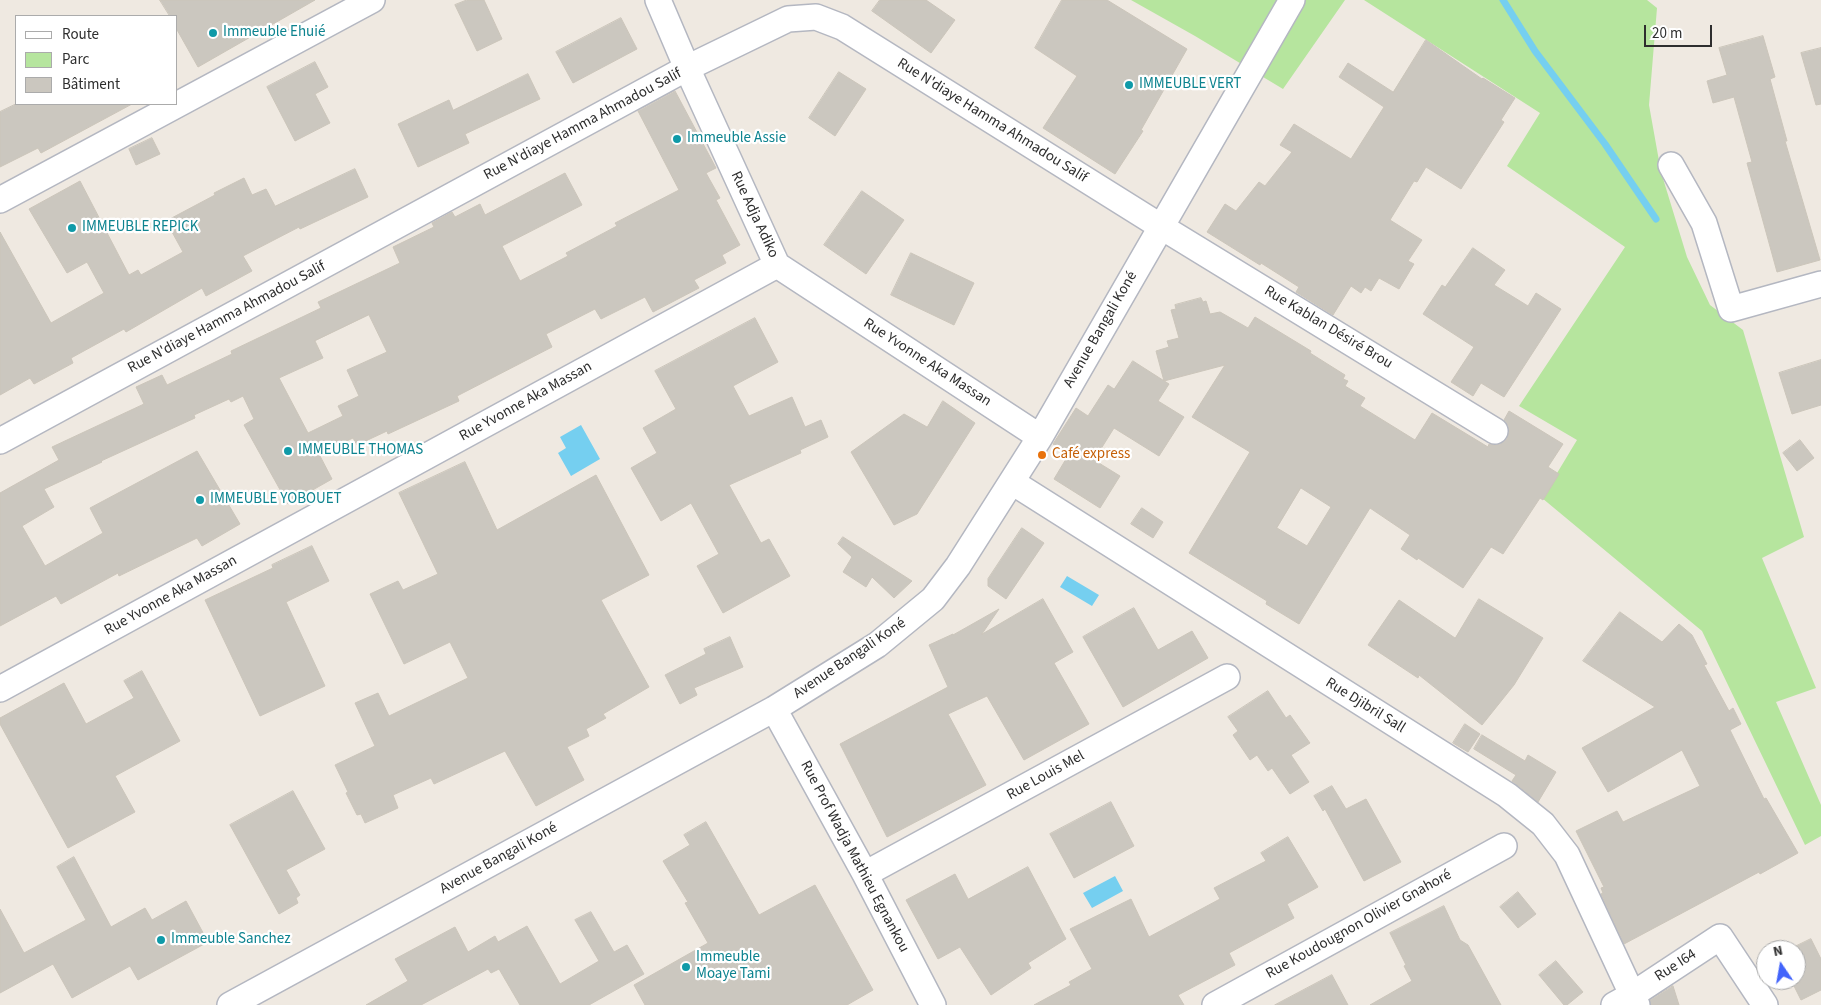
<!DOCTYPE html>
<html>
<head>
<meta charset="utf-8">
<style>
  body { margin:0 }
  #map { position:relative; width:1821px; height:1005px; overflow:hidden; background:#efe9e1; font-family:"Source Sans 3",sans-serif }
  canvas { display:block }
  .legend { position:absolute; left:15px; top:15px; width:162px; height:90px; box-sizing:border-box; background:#fff; border:1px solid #ababab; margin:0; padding:6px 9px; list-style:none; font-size:15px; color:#2e2e2e }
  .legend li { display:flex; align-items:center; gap:10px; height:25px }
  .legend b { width:25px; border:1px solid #ababab }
  .north { position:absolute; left:1756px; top:940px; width:50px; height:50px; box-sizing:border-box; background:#fff; border:1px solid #ababab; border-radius:50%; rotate:348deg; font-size:14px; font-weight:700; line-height:20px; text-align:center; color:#2e2e2e }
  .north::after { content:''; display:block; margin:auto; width:18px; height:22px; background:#4264fb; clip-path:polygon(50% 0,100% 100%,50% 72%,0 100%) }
  .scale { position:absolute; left:1644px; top:25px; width:68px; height:22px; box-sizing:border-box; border:2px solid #2e2e2e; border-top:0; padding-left:6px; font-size:15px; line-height:18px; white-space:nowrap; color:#2e2e2e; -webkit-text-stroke:4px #fff; paint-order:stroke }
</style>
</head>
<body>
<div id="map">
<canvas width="1821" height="1005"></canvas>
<ul class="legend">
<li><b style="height:6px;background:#fff"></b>Route</li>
<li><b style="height:14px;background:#b6e59e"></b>Parc</li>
<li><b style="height:14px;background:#cbc7bf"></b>Bâtiment</li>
</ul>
<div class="north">N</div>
<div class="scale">20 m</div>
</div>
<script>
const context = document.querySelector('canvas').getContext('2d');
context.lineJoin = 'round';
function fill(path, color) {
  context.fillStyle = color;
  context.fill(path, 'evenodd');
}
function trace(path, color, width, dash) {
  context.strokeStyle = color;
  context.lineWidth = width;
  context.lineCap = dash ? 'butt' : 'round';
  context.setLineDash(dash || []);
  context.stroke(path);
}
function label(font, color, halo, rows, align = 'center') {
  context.font = font + ' "Source Sans 3",sans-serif';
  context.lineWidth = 4.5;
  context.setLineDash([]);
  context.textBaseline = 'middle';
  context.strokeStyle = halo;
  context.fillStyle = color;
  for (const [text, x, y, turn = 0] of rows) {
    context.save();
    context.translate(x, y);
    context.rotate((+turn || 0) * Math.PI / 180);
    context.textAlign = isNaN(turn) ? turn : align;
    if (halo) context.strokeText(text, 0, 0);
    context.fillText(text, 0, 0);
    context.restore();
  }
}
fill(new Path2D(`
  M1131 0H1345L1283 89 1195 36Z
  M1364 0H1647L1657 8 1649 105 1661 172 1687 257 1710 305 1743 330 1804 537 1762 558 1816 688 1776 702 1821 805V836L1805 845 1702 631 1542 498 1577 440 1519 406 1625 247 1507 166 1540 113Z`), '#b6e59e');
fill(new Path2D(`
  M581 425 600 459 571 476 558 453 566 448 560 437Z
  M1067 576 1099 595 1092 606 1060 587Z
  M1115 876 1123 891 1092 908 1083 893Z`), '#75cff0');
trace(new Path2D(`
  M1503 0 1535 51 1605 144 1656 219`), '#75cff0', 7);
const building = new Path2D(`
  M160 0H315L198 67 176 28V16H170Z
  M467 0H484L502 39 477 51 455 5Z
  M880 0H926L955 20 931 53 872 11Z
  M1062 0H1107L1187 49 1141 130 1143 131 1115 174 1043 128 1077 76 1035 48Z
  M621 18 637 49 573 83 556 52Z
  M1763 36 1775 77 1770 79 1787 141H1785L1820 260 1777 272 1747 163 1752 162 1734 97 1713 103 1707 81 1727 75 1719 48Z
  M1426 40 1482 79 1483 78 1515 98 1501 120 1504 122 1461 189 1426 167 1417 182 1414 181 1390 220 1422 240 1408 261 1414 264 1399 289 1379 278 1371 291 1365 287 1361 293 1351 286 1333 315 1296 292 1299 287 1261 263 1260 265 1207 232 1225 204 1236 211 1259 182 1265 186 1292 152 1280 145 1294 124 1351 159 1384 107 1339 77 1348 63 1393 92Z
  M1821 48V104L1816 105 1801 53Z
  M315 62 328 87 315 94 330 123 295 141 267 87Z
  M839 72 866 89 835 136 809 118Z
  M528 74 540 99 465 134 469 143 418 167 398 124 449 100 453 110Z
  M675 91 716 168 706 173 720 198 716 200 740 245 722 255 726 263 694 280 699 288 653 312 645 297 601 319 595 309 546 334 552 347 457 396 459 401 388 434 387 431 357 445 353 438 319 454 332 479 288 504 244 425 254 419 243 396 231 402 229 399 194 415 195 418 101 461 102 462 44 489 54 507 22 526 45 566 103 533 90 508 197 451 240 524 202 546 197 538 119 576 118 573 61 604 56 596 0 626V493L59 460 52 447 144 404 136 387 162 375 167 385 232 354 231 351 321 308 318 302 400 263 393 247 434 227 432 223 452 212 455 217 480 204 485 215 565 173 582 205 502 246 520 281 568 256 566 253 617 226 615 223 679 190 638 111ZM369 315 387 352 347 370 359 396 338 406 343 416 308 433 279 378 323 358 315 341Z
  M16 104H132L41 153 38 148 0 167V112Z
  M152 138 160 154 136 165 129 149Z
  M355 169 368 197 300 229 299 227 243 256 252 271 206 296 202 288 126 332 124 329 71 358 73 363 34 384 30 378 0 395V232L51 323 104 293 87 262 67 273 29 209 80 181 129 275 138 270 141 275 183 252 166 221 215 195 214 193 244 178 252 195 266 189 275 206Z
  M862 191 904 220 866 274 824 245Z
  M1473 248 1505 270 1494 285 1528 306 1536 293 1561 309 1504 397 1481 383 1473 396 1451 382 1474 347 1423 314 1442 285 1445 287Z
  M911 253 974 283 954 325 891 295Z
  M1201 298 1203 302 1206 301 1210 314 1220 312 1248 328 1255 317 1311 351 1310 353 1345 375 1343 379 1348 381 1345 386 1365 398 1360 406 1415 440 1432 413 1488 447 1489 444 1495 445 1501 444 1507 439 1509 432 1508 425 1504 420 1509 411 1563 444 1548 467 1559 474 1543 500 1540 498 1503 554 1491 547 1463 588 1418 558 1417 560 1401 549 1410 535 1370 508 1299 624 1266 604 1267 601 1189 553 1250 452 1192 417 1225 365 1164 381 1156 351 1169 347 1167 341 1179 338 1171 310 1176 309 1175 305ZM1301 488 1331 507 1307 546 1277 528Z
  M755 318 778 362 733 386 749 416 792 397 805 427 821 420 828 437 800 450 801 453 729 485 761 543 769 539 790 576 723 613 697 566 719 554 691 503 661 521 631 468 657 453 643 428 676 409 655 371Z
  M1821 360V405L1792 414 1779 373Z
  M1133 361 1169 384 1158 401 1184 417 1159 456 1114 428 1094 460 1120 476 1100 508 1054 479 1069 454 1053 444 1076 408 1088 416 1108 385 1114 389Z
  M943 401 975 423 917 514 894 525 851 452 904 414 927 427Z
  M1800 440 1814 458 1797 471 1783 453Z
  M465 462 497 530 596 475 649 575 601 600 649 687 603 714 606 718 586 729 589 736 567 747 584 780 536 806 505 751 434 784 431 778 393 795 398 808 365 823 361 814 357 815 346 793 348 792 335 765 375 746 355 703 378 693 389 716 468 678 450 642 404 664 370 594 398 581 403 590 438 574 399 493Z
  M1142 508 1163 522 1153 538 1131 524Z
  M1022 528 1044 543 1006 599 988 586V579Z
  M843 537 862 549 912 581 894 598 872 577 866 587 843 572 852 557 838 544Z
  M312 546 329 581 286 602 325 686 260 716 205 600 273 568 272 565Z
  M1043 599 1073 652 1054 663 1089 724 1024 760 987 696 948 714 986 785 887 837 840 744 948 687 929 645 953 634V635L999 609 982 634Z
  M1479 599 1543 638 1514 685 1482 725 1419 675 1418 678 1368 645 1399 600 1455 638Z
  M1134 608 1158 650 1192 631 1208 658 1123 707 1083 637Z
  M1620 612 1662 642 1679 624 1692 635 1707 664 1704 665 1729 711 1733 708 1741 724 1730 730 1764 799 1766 798 1798 853 1760 874 1759 872 1624 944 1601 894 1603 893 1601 888 1604 887 1576 831 1617 811 1623 822 1700 786 1682 750 1608 792 1582 748 1655 707 1583 661Z
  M730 637 743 667 694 688 697 695 680 704 665 675 706 654 704 649Z
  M142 671 180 741 115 776 135 812 68 848 0 724V718L64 683 86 724 134 698 124 681Z
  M1268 691 1286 718 1290 715 1310 743 1291 755 1309 782 1290 794 1272 768 1268 771 1257 755 1250 760 1233 735 1238 731 1228 717Z
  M1465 724 1480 734 1468 752 1453 743Z
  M1482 735 1525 761 1528 755 1556 772 1538 802 1512 781 1516 775 1474 749Z
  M1332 786 1346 809 1366 799 1401 862 1364 881 1325 809 1323 811 1314 796Z
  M293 791 325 849 286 870 300 895 296 898 298 903 279 914 230 825Z
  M1111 802 1134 846 1074 878 1050 834Z
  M706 822 759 915 815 885 873 990 847 1005H645L634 985 708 943 685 903 688 902 663 861 690 845 684 835Z
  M1288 837 1318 887 1287 904 1294 918 1229 953 1235 965 1178 995 1184 1005H1034L1071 985 1069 982 1092 969 1070 929 1131 899 1149 937 1220 899 1214 888 1266 861 1261 853Z
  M74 857 111 927 145 908 152 920 186 901 208 942 138 980 130 966 72 998 53 964 0 993V909L24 953 86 920 57 867Z
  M1028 867 1066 939 1028 963 1031 968 991 995 960 947 938 959 906 900 955 874 968 899Z
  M1518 892 1536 914 1518 928 1500 907Z
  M1444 906 1460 940 1468 945 1501 1005H1370L1412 981 1404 966 1406 965 1390 933Z
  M591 912 614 952 627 945 644 974 589 1005H520L499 969 491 973 488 969 421 1005H366L408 981 395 959 455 927 468 952 495 936 498 942 527 926 560 984 599 961 575 920Z
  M1811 939 1821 959V990L1801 1000 1791 980H1796V950H1788Z
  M1556 961 1583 992 1567 1005H1564L1539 975Z
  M1332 975 1348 1005H1275Z
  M1673 986 1679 1005H1651L1650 1000Z`);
fill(building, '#cbc7bf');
trace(building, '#cbc5ba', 1);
const minor = new Path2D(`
  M658 0 687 68 777 265
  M1671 165 1704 223 1731 309 1821 284
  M0 200 372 0
  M0 441 687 68 788 19 816 17 842 27 1160 226 1495 431
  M1012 482 1507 795 1543 824 1567 855 1637 1005
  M0 689 777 265 1040 437
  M774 709 865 874 933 1005
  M865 874 1227 677
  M230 1005 774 709 877 645 933 599 958 566 1040 437 1292 0
  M1215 1005 1504 846
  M1614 1005 1632 995 1720 937 1765 1005`);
trace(minor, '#b4b7c1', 28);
trace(minor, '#fff', 25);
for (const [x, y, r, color] of [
  [213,33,5,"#0f9aa8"],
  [1129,85,5,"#0f9aa8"],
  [677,139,5,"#0f9aa8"],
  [72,228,5,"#0f9aa8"],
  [288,451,5,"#0f9aa8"],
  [1042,455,5,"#e8710a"],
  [200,500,5,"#0f9aa8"],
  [161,940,5,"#0f9aa8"],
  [686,967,5,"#0f9aa8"]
]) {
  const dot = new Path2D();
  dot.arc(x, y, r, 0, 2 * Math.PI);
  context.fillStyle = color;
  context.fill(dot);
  trace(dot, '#fff', 2);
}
label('15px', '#0d838f', '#fff', [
  ["Immeuble Ehuié",223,33],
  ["IMMEUBLE VERT",1139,85],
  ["Immeuble Assie",687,139],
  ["IMMEUBLE REPICK",82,228],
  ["IMMEUBLE THOMAS",298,451],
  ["IMMEUBLE YOBOUET",210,500],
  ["Immeuble Sanchez",171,940],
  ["Immeuble",696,958],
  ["Moaye Tami",696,975]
], 'left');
label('15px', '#2e2e2e', '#fff', [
  ["Rue N'diaye Hamma Ahmadou Salif",992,121,32],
  ["Rue N'diaye Hamma Ahmadou Salif",583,125,-28],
  ["Rue Adja Adiko",754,215,65],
  ["Rue N'diaye Hamma Ahmadou Salif",227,318,-28],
  ["Rue Kablan Désiré Brou",1328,328,31],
  ["Avenue Bangali Koné",1101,330,-60],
  ["Rue Yvonne Aka Massan",927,363,33],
  ["Rue Yvonne Aka Massan",526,402,-29],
  ["Rue Yvonne Aka Massan",171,596,-29],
  ["Avenue Bangali Koné",850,659,-34],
  ["Rue Djibril Sall",1365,706,32],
  ["Rue Louis Mel",1046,776,-29],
  ["Rue Prof Wadja Mathieu Egnankou",854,857,62],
  ["Avenue Bangali Koné",499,859,-29],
  ["Rue Koudougnon Olivier Gnahoré",1359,925,-29],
  ["Rue I64",1676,966,-33]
]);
label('15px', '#c56008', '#fff', [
  ["Café express",1052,455]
], 'left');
</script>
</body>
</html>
